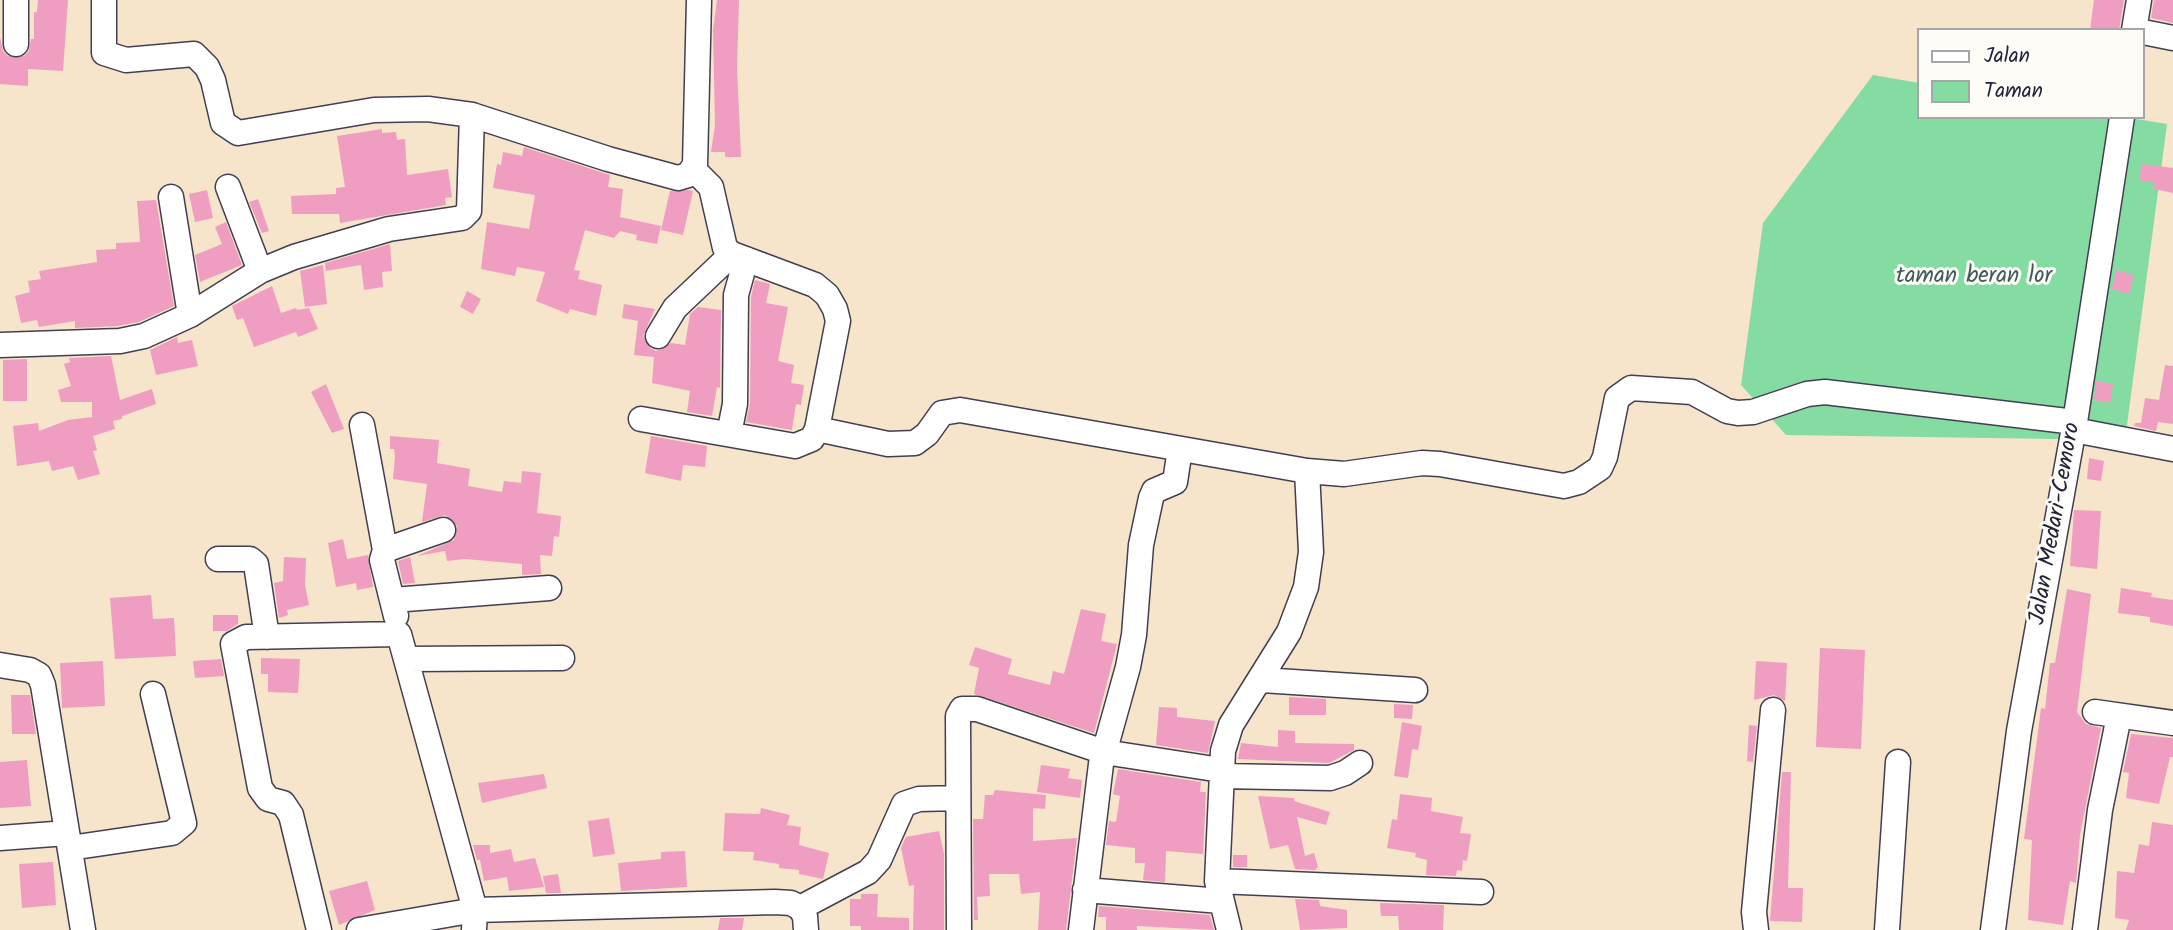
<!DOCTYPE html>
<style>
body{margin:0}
#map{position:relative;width:2173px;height:930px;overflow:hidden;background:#f6e4cb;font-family:Kalam,sans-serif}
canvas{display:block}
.legend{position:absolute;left:1917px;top:28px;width:228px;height:91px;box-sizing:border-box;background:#fdfcf7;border:2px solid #a5a5ac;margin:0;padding:9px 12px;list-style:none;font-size:21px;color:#22223b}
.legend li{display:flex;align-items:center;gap:14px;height:35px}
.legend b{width:35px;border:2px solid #a5a5ac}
</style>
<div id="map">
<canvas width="2173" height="930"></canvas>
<ul class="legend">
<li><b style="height:9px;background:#fff"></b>Jalan</li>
<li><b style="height:19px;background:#84dca2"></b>Taman</li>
</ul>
</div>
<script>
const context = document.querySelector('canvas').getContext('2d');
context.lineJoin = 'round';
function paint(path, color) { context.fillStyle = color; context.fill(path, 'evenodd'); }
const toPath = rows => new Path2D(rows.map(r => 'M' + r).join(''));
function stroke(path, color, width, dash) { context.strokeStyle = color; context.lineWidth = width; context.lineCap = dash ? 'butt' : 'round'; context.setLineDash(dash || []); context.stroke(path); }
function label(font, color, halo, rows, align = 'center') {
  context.font = font + ' Kalam,sans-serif'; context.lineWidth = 6; context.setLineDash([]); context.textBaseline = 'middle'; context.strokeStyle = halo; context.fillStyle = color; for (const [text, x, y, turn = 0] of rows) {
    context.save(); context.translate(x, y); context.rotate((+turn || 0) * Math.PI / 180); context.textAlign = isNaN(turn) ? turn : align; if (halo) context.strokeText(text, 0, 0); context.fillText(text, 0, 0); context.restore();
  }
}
paint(toPath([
 [1873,75,1919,83,1919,117,2124,117,2167,124,2125,440,1786,435,1741,385,1763,223]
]), '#84dca2');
paint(toPath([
 [38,0,68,0,63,71,28,69,28,86,0,84,0,37,3,51,8,56,24,56,29,51,31,39,34,39,34,12,37,12],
 [717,0,739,0,737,67,741,157,725,157,725,152,711,152,715,125,713,30],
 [2094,0,2124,0,2119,30,2090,30],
 [2154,0,2173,0,2173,23,2151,18],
 [382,129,382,133,396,132,397,140,405,139,407,175,448,169,452,197,445,198,446,205,340,223,339,214,292,214,291,196,336,194,336,188,345,187,337,136],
 [524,147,610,175,608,187,623,189,620,217,661,226,657,244,636,240,637,235,620,231,614,238,585,230,574,270,580,271,578,279,602,285,596,316,570,309,568,314,536,301,545,272,517,267,515,276,481,269,487,222,529,229,535,195,493,188,497,164,501,165,503,152,522,156],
 [2142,164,2173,168,2173,193,2154,189,2155,183,2139,180],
 [207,190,213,218,195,222,189,194],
 [688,190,693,191,683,235,661,230,670,191],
 [258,199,269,231,262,233,249,202],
 [156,200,174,306,139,322,118,326,75,328,75,321,39,327,37,320,21,323,15,296,30,292,28,281,41,279,39,271,97,262,96,250,116,249,116,243,140,242,137,201],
 [226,222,242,265,200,282,195,255,222,244,215,227],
 [390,244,392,271,382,272,383,287,364,290,361,265,326,271,325,263],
 [323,265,327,304,305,307,300,271],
 [2116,270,2134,275,2129,294,2112,289],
 [755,280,770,284,766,303,788,307,778,361,794,365,791,383,804,385,801,405,796,404,792,430,746,422,750,404,751,297],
 [272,286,281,313,296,308,297,310,309,308,318,329,298,337,296,332,254,347,243,318,237,320,232,306],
 [467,291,481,299,473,314,460,307],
 [624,304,655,309,643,336,650,348,657,351,671,343,685,345,690,314,698,307,721,310,720,388,717,387,712,416,687,412,690,391,652,383,654,357,634,355,638,321,622,318],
 [177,337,178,343,192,340,198,366,156,375,150,350],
 [111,356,120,400,152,389,156,404,122,416,122,419,113,421,115,429,93,436,97,450,93,451,100,474,78,480,73,466,52,471,49,461,17,466,13,426,38,423,39,431,68,420,92,417,92,402,61,402,58,390,71,386,64,364,70,362,69,358],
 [27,359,27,401,3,401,3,360],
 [2165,365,2173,366,2173,424,2158,422,2156,431,2134,426,2135,423,2141,423,2145,398,2159,400],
 [2096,381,2113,384,2110,403,2094,400],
 [326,384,344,429,332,433,311,392],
 [390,436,439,440,437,463,470,469,468,486,502,492,504,481,521,483,522,471,541,473,537,513,561,516,559,537,554,536,552,556,540,555,541,574,522,575,522,564,465,559,447,561,445,551,417,556,454,540,457,526,445,515,422,522,427,484,393,479,395,456,394,449,390,449],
 [651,436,707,446,705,467,683,465,681,481,645,473],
 [2089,458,2104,461,2101,481,2087,479],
 [2074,510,2101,511,2097,569,2070,566],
 [343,539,347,559,368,555,373,587,357,590,356,583,336,587,328,543],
 [284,557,306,558,305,585,309,605,287,610,288,615,279,618,274,583,283,581],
 [410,557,415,583,403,584,398,561],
 [2121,588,2152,593,2151,597,2173,600,2173,626,2150,622,2150,617,2118,613],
 [2067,589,2091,594,2077,712,2086,724,2101,728,2080,835,2076,883,2070,881,2063,925,2028,920,2032,840,2024,839,2041,708,2045,709,2050,663,2055,663],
 [151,595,153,619,174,618,176,656,115,659,110,598],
 [1081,609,1106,614,1101,641,1117,644,1094,733,974,694,979,668,969,665,975,647,1012,659,1008,674,1050,685,1053,671,1064,674],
 [213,615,238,615,238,624,227,631,213,631],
 [1820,648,1865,650,1861,749,1816,747],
 [261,658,300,659,298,693,268,692,268,674,261,674],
 [221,659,224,676,195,678,193,661],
 [103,661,105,706,62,708,60,663],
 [1756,661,1787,663,1785,701,1774,695,1754,700],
 [11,695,30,695,36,734,12,734],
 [1289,697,1326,699,1326,715,1289,715],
 [1394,704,1413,705,1412,719,1394,718],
 [1159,707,1177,708,1177,717,1215,721,1208,753,1156,745],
 [1402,722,1422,726,1418,750,1412,749,1408,778,1394,776],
 [1749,725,1757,726,1753,762,1747,761],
 [1278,730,1295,731,1295,743,1354,744,1354,750,1329,763,1238,759,1241,743,1278,747],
 [2131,734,2173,738,2173,757,2170,757,2159,804,2126,798,2129,773,2123,772],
 [27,760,31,806,0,808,0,762],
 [1041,765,1070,769,1068,778,1082,780,1080,798,1037,792],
 [1118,769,1201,782,1200,792,1206,792,1203,854,1166,851,1165,882,1143,880,1145,863,1135,863,1135,848,1106,845,1109,821,1116,822,1120,796,1113,794],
 [1782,772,1791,772,1788,888,1803,888,1802,922,1770,921],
 [544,774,547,788,482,803,478,783],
 [995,790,1046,795,1045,809,1033,808,1033,841,1077,838,1066,930,1038,930,1040,892,1021,894,1019,874,989,874,990,896,977,897,978,920,974,920,973,819,983,819,985,795,993,795],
 [1400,794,1432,798,1431,811,1463,817,1460,833,1471,834,1467,861,1463,860,1462,871,1457,870,1456,876,1426,875,1427,860,1415,857,1416,853,1387,848,1392,819,1397,820],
 [1258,796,1294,798,1294,801,1330,812,1326,825,1297,817,1305,856,1314,853,1318,867,1315,870,1295,869,1288,845,1270,849],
 [761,808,790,815,787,825,801,827,799,845,829,853,823,879,799,874,799,870,779,868,779,864,753,860,754,852,723,851,725,813,760,814],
 [609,818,615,854,593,857,588,821],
 [2152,822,2173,825,2173,930,2126,930,2129,920,2115,918,2117,871,2134,873,2139,844,2149,846],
 [939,831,944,854,944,930,913,930,914,885,909,886,901,848,906,837],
 [473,845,490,845,490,853,511,849,514,862,535,858,544,887,509,891,507,877,484,881,480,860,477,860],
 [685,851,687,887,621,891,618,863,661,859,661,852],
 [1233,855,1247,855,1247,867,1233,867],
 [53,862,56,905,22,908,19,864],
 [558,874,561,893,546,893,543,876],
 [367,881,375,910,339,925,329,891],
 [861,894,878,894,877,917,909,918,909,930,861,930,861,926,850,926,850,899,861,899],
 [1295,899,1319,900,1320,906,1347,910,1347,928,1300,930],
 [1380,903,1444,905,1443,930,1399,930,1398,916,1381,916],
 [1099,906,1210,915,1214,930,1137,926,1137,930,1106,930,1106,917,1098,917],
 [720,918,744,918,742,930,718,930]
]), '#ef9ec1');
const minor = toPath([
 [16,0,16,44],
 [104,0,104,53,126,60,194,54,207,67,213,80,223,123,238,133,374,110,428,109,472,115],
 [2134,30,2139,0],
 [2143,32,2173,38],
 [694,170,711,187,725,248,732,254,815,285,827,295,835,309,838,321,817,429,888,444,915,443,927,434,942,413,960,410,1307,471,1344,474,1422,463,1440,464,1564,486,1579,482,1600,468,1605,457,1617,398,1631,388,1692,392,1727,411,1738,413,1753,412,1807,394,1825,392,2075,422],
 [228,187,260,271],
 [171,197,190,315],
 [658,336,675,308,732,254],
 [0,345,120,341,144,336,190,315,260,271,294,257,389,229,462,218,469,211,472,115,608,159,678,178,688,175,695,165,699,0],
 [641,419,795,446,812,439,817,429],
 [362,425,385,550],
 [2074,430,2173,449],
 [729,434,735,404,736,295,746,259],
 [218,559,250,559,256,564,267,637],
 [393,600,549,588],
 [396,616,382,560,385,550,443,530],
 [407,659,562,658],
 [0,665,30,670,39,675,43,685,83,930],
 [1262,680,1415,690],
 [2095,712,2173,723],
 [1221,776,1330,778,1345,773,1360,763],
 [0,838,67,833],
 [70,848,172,833,184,823,153,694],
 [1217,881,1481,892],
 [1085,890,1221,901],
 [800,908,868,872,879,860,904,804,919,799,958,798],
 [319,930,291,815,283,803,268,799,260,788,233,644,246,637,399,634,475,910,474,930],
 [359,930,475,910,775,902,791,903,800,908,805,916,806,930],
 [959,930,958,716,962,709,977,709,1104,752,1221,770],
 [1081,930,1101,764,1128,667,1134,635,1141,545,1151,498,1154,491,1175,482,1180,449],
 [1229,930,1217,881,1223,751,1231,725,1289,632,1306,587,1311,552,1307,471],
 [1756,930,1754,912,1773,710],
 [1887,930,1898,762],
 [1993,930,2019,731,2075,422,2122,117],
 [2085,930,2100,810,2119,716]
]);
stroke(minor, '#423f51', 27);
stroke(minor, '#fff', 24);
label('23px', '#3f5a5a', '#fdfcf7', [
 ["taman beran lor",1974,278]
]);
label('23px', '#22223b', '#fdfcf7', [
 ["Jalan Medari-Cemoro",2057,524,-80]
]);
</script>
